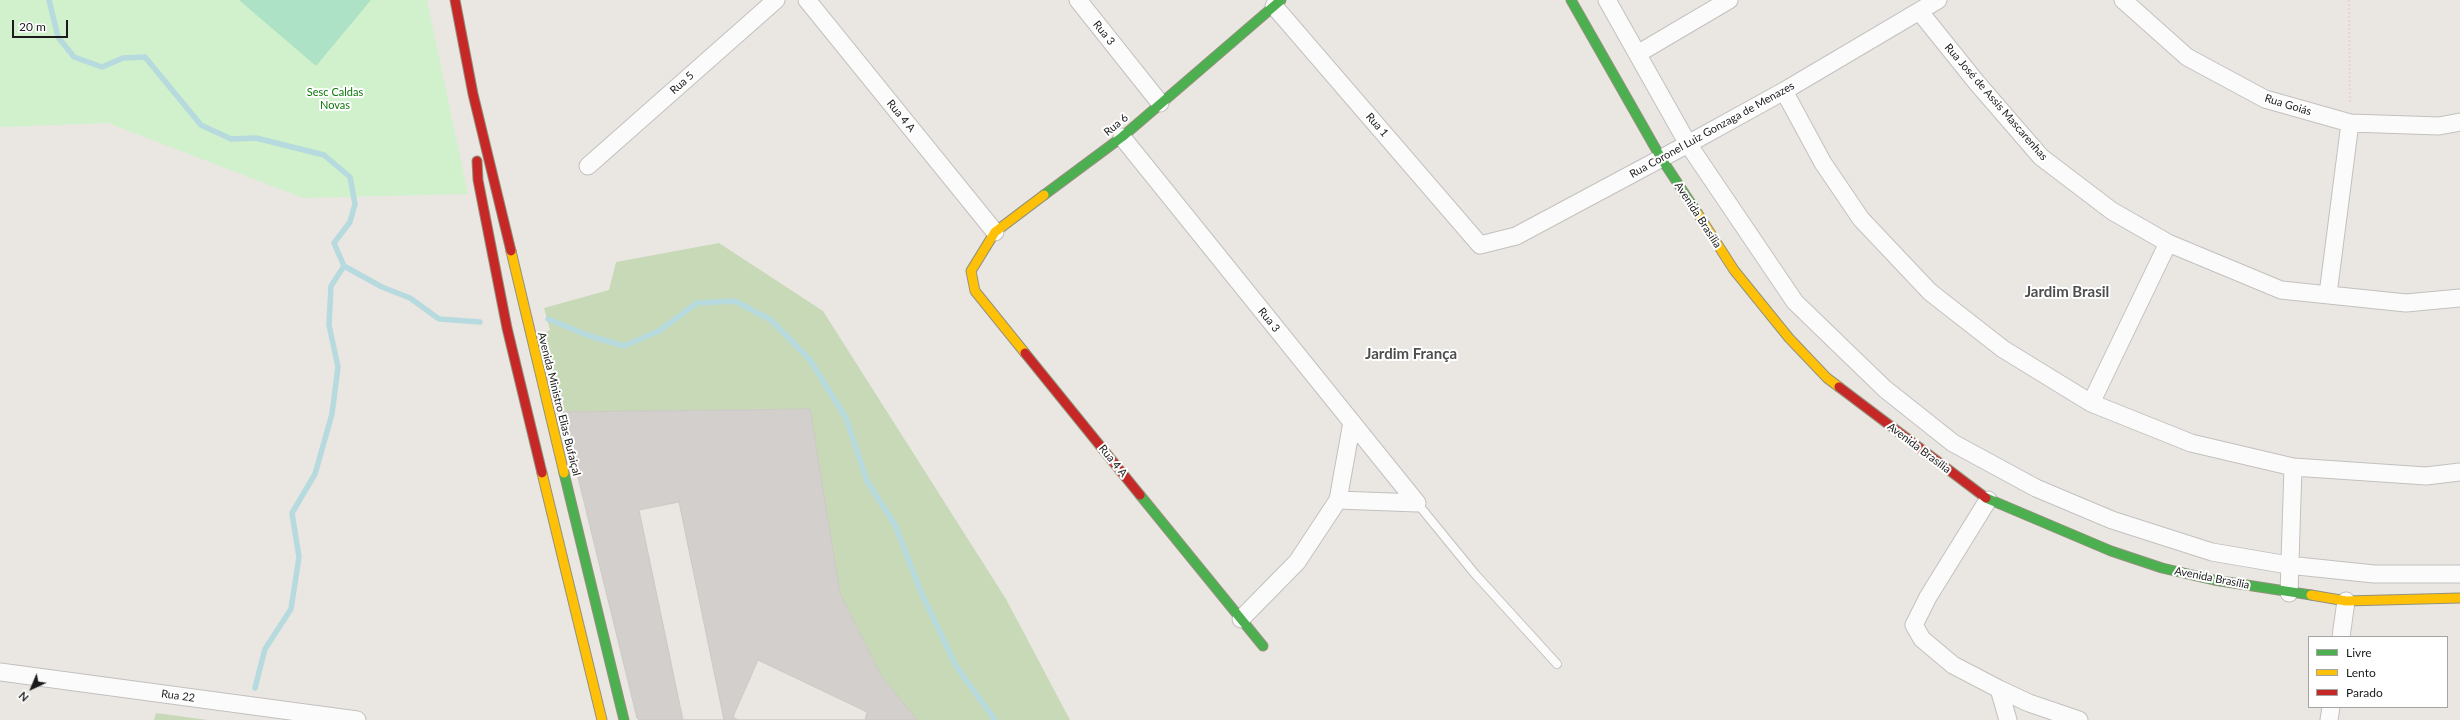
<!DOCTYPE html>
<meta charset="utf-8">
<style>
body{margin:0}
#map{position:relative;width:2460px;height:720px;overflow:hidden;background:#eae7e3;font-family:Lato,sans-serif}
canvas{display:block}
.legend{position:absolute;left:2308px;top:636px;width:140px;height:72px;box-sizing:border-box;background:#fff;border:1px solid #a4a4a4;margin:0;padding:5px 7px;list-style:none;font-size:12px;color:#1b1b1b}
.legend li{display:flex;align-items:center;gap:8px;height:20px}
.legend b{width:20px;border:1px solid #a4a4a4}
.north{position:absolute;left:12px;top:668px;width:40px;height:40px;-webkit-text-stroke:3px #fff;paint-order:stroke;rotate:224deg;font-size:11px;font-weight:700;line-height:16px;text-align:center;color:#1b1b1b}
.north::after{content:'';display:block;margin:auto;width:14px;height:18px;background:#1b1b1b;clip-path:polygon(50% 0,100% 100%,50% 72%,0 100%)}
.scale{position:absolute;left:12px;top:20px;width:56px;height:18px;box-sizing:border-box;border:2px solid #1b1b1b;border-top:0;padding-left:5px;font-size:12px;line-height:14px;white-space:nowrap;color:#1b1b1b;-webkit-text-stroke:3px #fff;paint-order:stroke}
</style>
<div id="map">
<canvas width="2460" height="720"></canvas>
<ul class="legend">
<li><b style="height:5px;background:#4caf50"></b>Livre</li>
<li><b style="height:5px;background:#ffc107"></b>Lento</li>
<li><b style="height:5px;background:#c62828"></b>Parado</li>
</ul>
<div class="north">N</div>
<div class="scale">20 m</div>
</div>
<script>
const context = document.querySelector('canvas').getContext('2d');
context.lineJoin = 'round';
function paint(path, color) { context.fillStyle = color; context.fill(path, 'evenodd'); }
const toPath = rows => new Path2D(rows.map(r => 'M' + r).join(''));
function stroke(path, color, width, dash) { context.strokeStyle = color; context.lineWidth = width; context.lineCap = dash ? 'butt' : 'round'; context.setLineDash(dash || []); context.stroke(path); }
function label(font, color, halo, rows, align = 'center') {
  context.font = font + ' Lato,sans-serif'; context.lineWidth = 4; context.setLineDash([]); context.textBaseline = 'middle'; context.strokeStyle = halo; context.fillStyle = color; for (const [text, x, y, turn = 0] of rows) {
    context.save(); context.translate(x, y); context.rotate((+turn || 0) * Math.PI / 180); context.textAlign = isNaN(turn) ? turn : align; if (halo) context.strokeText(text, 0, 0); context.fillText(text, 0, 0); context.restore();
  }
}
paint(toPath([
 [719,243,823,311,1006,599,1070,720,917,720,880,674,840,594,810,409,562,412,542,334,550,330,544,308,609,290,616,262],
 [156,713,208,720,154,720]
]), '#c7d9b7');
paint(toPath([
 [0,0,427,0,468,194,303,198,108,123,0,127]
]), '#d0f1cc');
paint(toPath([
 [239,0,371,0,316,66]
]), '#ade2c6');
stroke(toPath([
 [49,0,58,37,74,57,102,67,123,58,145,57,201,125,231,139,256,138,324,155,350,177,355,204,350,222,334,243,344,266,382,287,410,298,439,319,480,322],
 [548,319,587,335,624,346,659,331,697,303,735,301,771,320,810,360,846,418,867,481,895,525,921,592,956,666,995,720],
 [255,688,265,649,291,609,299,557,292,513,315,474,332,414,338,367,329,325,331,286,344,266]
]), '#b6dade', 5.5);
const building = toPath([
 [810,409,840,594,880,674,917,720,639,720,637,718,562,412,810,409],
 [679,502,724,720,683,720,639,510,679,502],
 [758,660,867,712,865,720,738,720,733,717,758,660]
]);
paint(building, '#d2cfcc');
stroke(building, '#cdc8c4', 1);
const lane = toPath([
 [1417,503,1475,574,1557,664]
]);
const street = toPath([
 [807,0,995,232],
 [1078,0,1160,103],
 [1607,0,1688,144,1795,302,1885,389,1953,443,2036,488,2112,520,2212,552,2288,565,2374,574,2460,574],
 [2123,0,2187,57,2265,99,2350,123,2439,126,2460,122],
 [1274,6,1480,245,1516,236,1688,144,1784,91,1938,0],
 [1920,12,1977,83,2041,157,2112,211,2168,243,2281,290,2406,303,2460,298],
 [1639,53,1729,0],
 [1784,91,1823,163,1861,219,1930,292,2003,349,2091,403,2191,443,2293,467,2426,476,2460,472],
 [1122,137,1417,503],
 [588,166,776,0],
 [2328,294,2350,123],
 [2091,403,2168,243],
 [1338,500,1417,503],
 [1988,500,1928,597,1914,625,1922,639,1953,665,1999,689,2008,720],
 [2289,593,2293,467],
 [1241,619,1297,562,1338,500,1352,422],
 [2341,637,2346,601],
 [0,672,357,720],
 [1999,689,2029,703,2079,720],
 [2329,720,2331,707]
]);
const fast = toPath([
 [1571,0,1661,158,1698,214],
 [1044,195,1122,137,1281,0],
 [564,473,624,720],
 [1140,495,1263,646],
 [1986,498,2111,551,2162,568,2214,580,2311,595]
]);
const slow = toPath([
 [1698,214,1734,270,1789,338,1827,378,1839,387],
 [511,251,564,473],
 [1025,353,975,291,971,271,995,232,1044,195],
 [542,473,602,720],
 [2311,595,2346,601,2460,598]
]);
const jam = toPath([
 [455,0,473,94,511,251],
 [477,161,478,180,507,328,542,473],
 [1025,353,1140,495],
 [1839,387,1986,498]
]);
stroke(lane, '#c2c1bf', 10);
stroke(street, '#c2c1bf', 19);
stroke(fast, '#93927b', 11);
stroke(slow, '#93927b', 11);
stroke(jam, '#93927b', 11);
stroke(toPath([
 [2349,0,2350,104]
]), '#e9d7d6', 2.5, [2, 2]);
stroke(lane, '#fcfbfb', 8);
stroke(street, '#fcfbfb', 17);
stroke(fast, '#4caf50', 9);
stroke(slow, '#ffc107', 9);
stroke(jam, '#c62828', 9);
label('11px', '#1b1b1b', '#fff', [
 ["Rua 3",1104,33,51],
 ["Rua 5",682,83,-41],
 ["Rua José de Assis Mascarenhas",1996,102,49],
 ["Rua Goiás",2288,105,17],
 ["Rua 4 A",901,116,51],
 ["Rua 6",1116,125,-40],
 ["Rua 1",1377,125,49],
 ["Rua Coronel Luiz Gonzaga de Menazes",1712,130,-29],
 ["Avenida Brasília",1698,215,57],
 ["Rua 3",1269,320,51],
 ["Avenida Ministro Elias Bufaiçal",559,404,76],
 ["Avenida Brasília",1919,448,37],
 ["Rua 4 A",1113,461,51],
 ["Avenida Brasília",2212,578,11],
 ["Rua 22",178,696,8]
]);
label('11px', '#0b7809', '#fff', [
 ["Sesc Caldas",335,92],
 ["Novas",335,105]
]);
label('bold 15px', '#4e4e4e', '#fff', [
 ["Jardim Brasil",2067,292],
 ["Jardim França",1411,354]
]);
</script>
